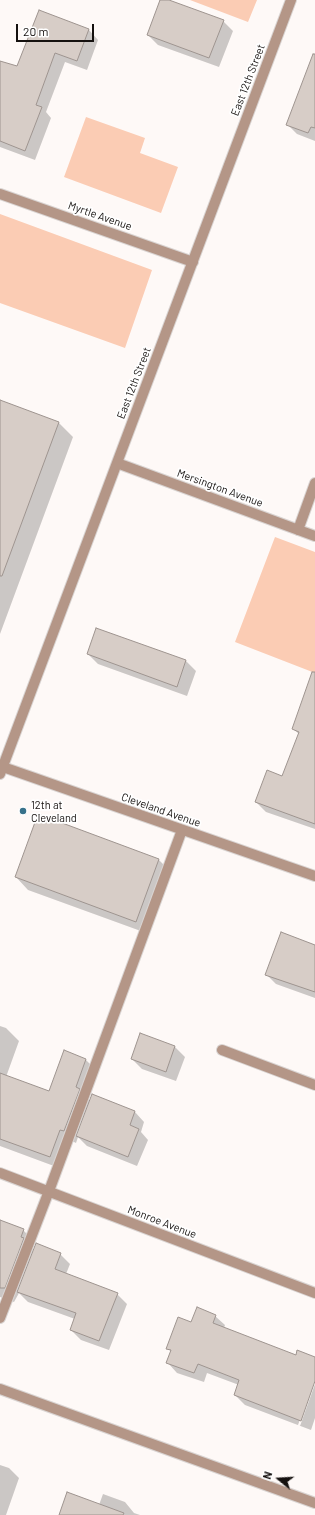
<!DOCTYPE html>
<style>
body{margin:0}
#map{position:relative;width:315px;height:1515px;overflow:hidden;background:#fef9f7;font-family:Barlow,sans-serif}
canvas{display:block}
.north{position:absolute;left:259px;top:1459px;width:40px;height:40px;-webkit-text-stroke:3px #fff;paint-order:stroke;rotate:288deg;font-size:11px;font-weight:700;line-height:16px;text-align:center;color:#15110f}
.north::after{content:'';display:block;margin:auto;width:14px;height:18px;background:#15110f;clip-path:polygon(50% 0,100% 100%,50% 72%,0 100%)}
.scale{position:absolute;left:16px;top:24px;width:78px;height:18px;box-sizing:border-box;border:2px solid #15110f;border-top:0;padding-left:5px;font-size:12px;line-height:14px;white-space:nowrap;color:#15110f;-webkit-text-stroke:3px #fff;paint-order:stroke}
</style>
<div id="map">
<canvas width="315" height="1515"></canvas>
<div class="north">N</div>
<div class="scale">20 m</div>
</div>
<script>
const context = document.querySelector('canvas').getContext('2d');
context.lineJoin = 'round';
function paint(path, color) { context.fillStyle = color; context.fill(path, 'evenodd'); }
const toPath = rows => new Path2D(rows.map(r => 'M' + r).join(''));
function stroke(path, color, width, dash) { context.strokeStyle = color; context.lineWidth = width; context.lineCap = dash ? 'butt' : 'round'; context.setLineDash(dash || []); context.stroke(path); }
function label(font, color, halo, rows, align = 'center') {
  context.font = font + ' Barlow,sans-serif'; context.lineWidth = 3.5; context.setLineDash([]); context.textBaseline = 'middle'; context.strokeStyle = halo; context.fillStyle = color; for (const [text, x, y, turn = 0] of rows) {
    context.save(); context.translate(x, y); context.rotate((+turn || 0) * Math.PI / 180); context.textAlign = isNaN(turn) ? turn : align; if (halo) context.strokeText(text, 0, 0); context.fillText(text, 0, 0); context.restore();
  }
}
paint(toPath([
 [190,0,257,0,248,22],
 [86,117,145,138,140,153,178,167,161,213,64,177],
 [0,214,152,270,125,348,0,303],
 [275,537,315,552,315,673,235,642]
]), '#fbccb4');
paint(toPath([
 [161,0,166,0,223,21,233,31,219,67,158,45,148,35],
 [39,11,89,30,98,40,87,70,65,62,46,112,51,118,35,160,0,147,0,62,17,67],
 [315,69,315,141,297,134,287,124],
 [0,401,59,423,73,437,0,634],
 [97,629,186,661,196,671,187,696,98,664,88,654],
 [315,681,315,829,266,812,256,802,283,777,299,734,293,729],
 [159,860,171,872,149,934,28,890,16,877],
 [315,945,315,998,276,984,266,974],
 [0,1026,6,1028,19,1041,6,1077,50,1092,86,1060,98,1072,88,1099,90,1101,135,1112,144,1122,141,1132,148,1140,137,1166,87,1146,78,1137,76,1143,72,1141,62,1169,0,1146],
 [141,1035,175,1047,185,1057,176,1081,142,1069,132,1059],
 [0,1221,23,1230,35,1242,32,1250,60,1254,70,1264,66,1274,117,1294,127,1304,109,1350,81,1340,71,1330,75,1319,28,1302,19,1293,14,1302,0,1297],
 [215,1316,225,1325,224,1328,296,1356,315,1358,315,1378,298,1425,300,1426,315,1384,315,1418,311,1430,245,1405,235,1395,239,1385,207,1373,204,1382,177,1373,168,1363,171,1352,168,1348,192,1324],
 [0,1465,9,1468,19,1478,6,1515,0,1515],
 [103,1494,125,1502,134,1513,140,1515,60,1515,99,1505]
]), '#0003');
const building = toPath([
 [160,0,169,0,224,20,209,58,147,35,160,0],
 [39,10,89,29,77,61,55,53,36,105,42,107,25,151,0,141,0,61,17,66,39,10],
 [313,54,315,54,315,128,311,127,308,133,286,125,313,54],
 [0,400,59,422,2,576,0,576,0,400],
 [96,628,186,660,177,687,87,654,96,628],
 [312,672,315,672,315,824,255,802,267,770,282,776,299,732,292,729,312,672],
 [38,814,159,859,136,922,15,877,38,814],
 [281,932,315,945,315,992,265,975,281,932],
 [140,1033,175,1046,166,1072,131,1059,140,1033],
 [64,1050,86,1059,76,1087,80,1089,64,1131,60,1130,50,1157,0,1139,0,1073,49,1091,64,1050],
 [92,1094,135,1111,130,1125,139,1129,128,1157,76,1136,92,1094],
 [0,1220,24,1229,21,1237,24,1238,5,1288,0,1288,0,1220],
 [36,1243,61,1253,55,1269,118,1293,99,1341,70,1330,76,1313,17,1292,36,1243],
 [197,1307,216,1315,213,1323,296,1355,297,1350,315,1357,315,1381,301,1421,234,1395,239,1380,198,1364,194,1373,166,1363,171,1350,166,1349,178,1317,191,1322,197,1307],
 [67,1492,124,1513,123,1515,59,1515,67,1492]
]);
paint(building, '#d7cdc7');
stroke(building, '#9e948f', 1);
const minor = toPath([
 [0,194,193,262],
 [117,463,315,536],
 [298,530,315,483],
 [0,766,315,876],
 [0,774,291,0],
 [222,1050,315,1085],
 [0,1173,315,1293],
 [0,1318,49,1191,182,830],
 [0,1389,315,1503]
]);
stroke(minor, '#d9d4d2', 12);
stroke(minor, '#b49687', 10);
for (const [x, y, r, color] of [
 [23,811,4,"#37718a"]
]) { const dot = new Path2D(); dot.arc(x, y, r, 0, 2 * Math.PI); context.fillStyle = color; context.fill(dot); stroke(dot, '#fff', 1.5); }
label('11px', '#15110f', '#fff', [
 ["East 12th Street",248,80,-69],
 ["Myrtle Avenue",100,216,19],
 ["East 12th Street",134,383,-69],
 ["Mersington Avenue",220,488,20],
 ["Cleveland Avenue",161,810,19],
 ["Monroe Avenue",162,1222,21]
]);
label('11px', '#15110f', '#fff', [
 ["12th at",31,805],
 ["Cleveland",31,818]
], 'left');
</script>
